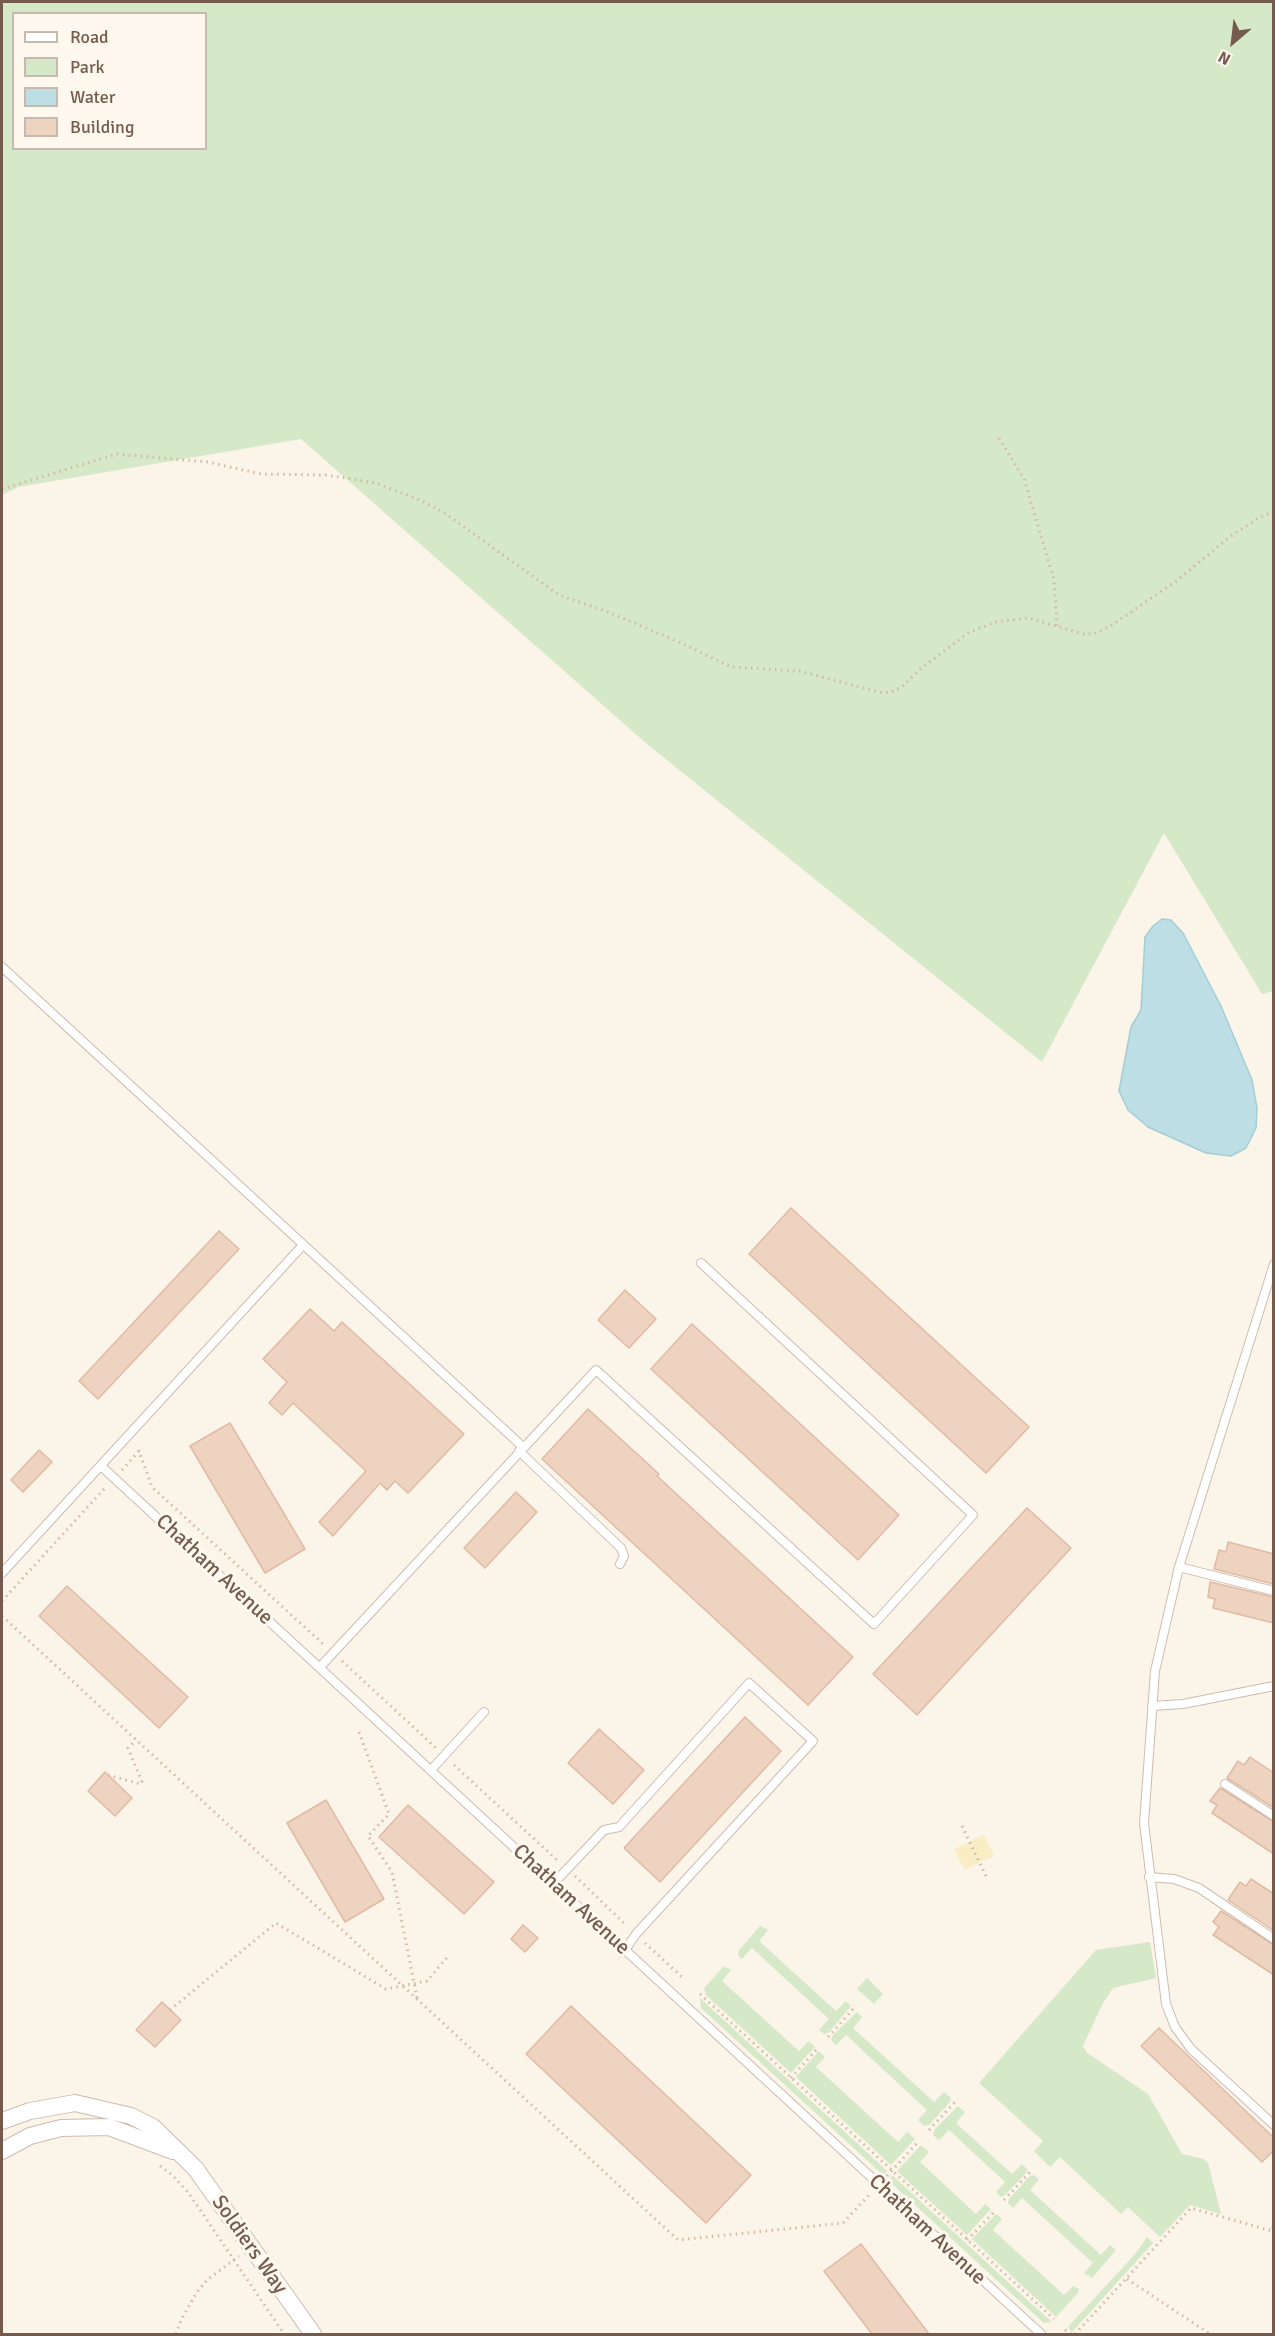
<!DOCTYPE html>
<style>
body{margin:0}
#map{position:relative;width:1275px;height:2336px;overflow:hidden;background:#fbf4e8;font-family:Signika,sans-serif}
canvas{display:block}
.frame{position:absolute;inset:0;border:3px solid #745b4d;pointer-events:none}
.legend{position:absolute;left:12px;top:12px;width:195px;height:138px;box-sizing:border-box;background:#fef8ee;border:2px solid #c7b9ae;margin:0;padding:8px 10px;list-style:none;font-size:18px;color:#745b4d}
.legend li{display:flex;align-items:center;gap:12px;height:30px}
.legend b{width:30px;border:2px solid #c7b9ae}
.north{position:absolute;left:1203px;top:12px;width:60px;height:60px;-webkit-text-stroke:4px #fef8ee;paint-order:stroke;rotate:208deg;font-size:16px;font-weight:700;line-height:24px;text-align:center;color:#745b4d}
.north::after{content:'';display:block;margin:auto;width:21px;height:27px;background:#745b4d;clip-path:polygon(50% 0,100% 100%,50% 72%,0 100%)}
</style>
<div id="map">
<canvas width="1275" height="2336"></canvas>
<div class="frame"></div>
<ul class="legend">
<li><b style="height:8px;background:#fff"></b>Road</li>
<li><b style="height:16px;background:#d5e8c7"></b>Park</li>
<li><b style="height:16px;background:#bddee4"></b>Water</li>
<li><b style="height:16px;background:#efd3c1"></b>Building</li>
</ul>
<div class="north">N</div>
</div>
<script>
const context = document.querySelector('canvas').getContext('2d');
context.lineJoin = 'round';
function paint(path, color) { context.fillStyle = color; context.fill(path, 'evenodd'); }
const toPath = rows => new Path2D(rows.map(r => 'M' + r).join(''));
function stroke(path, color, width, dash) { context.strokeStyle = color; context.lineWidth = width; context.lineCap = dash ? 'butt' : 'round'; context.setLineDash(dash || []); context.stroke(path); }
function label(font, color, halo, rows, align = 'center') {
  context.font = font + ' Signika,sans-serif'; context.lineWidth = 6; context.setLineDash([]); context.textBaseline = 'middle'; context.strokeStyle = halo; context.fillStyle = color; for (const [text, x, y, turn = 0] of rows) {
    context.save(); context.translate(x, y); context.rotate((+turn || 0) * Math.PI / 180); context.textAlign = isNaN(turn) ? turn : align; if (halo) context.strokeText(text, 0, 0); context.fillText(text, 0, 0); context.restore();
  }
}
paint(toPath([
 [2,2,1273,2,1273,991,1262,994,1164,833,1042,1062,647,744,301,439,18,487,2,495],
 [14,14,206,14,206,148,14,148],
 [760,1926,768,1930,759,1941,836,2011,846,2001,851,2006,829,2032,824,2034,819,2030,829,2019,752,1948,742,1959,738,1955,739,1950],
 [1150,1942,1156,1978,1113,1988,1103,2003,1083,2046,1087,2053,1148,2094,1182,2154,1204,2159,1208,2163,1221,2214,1190,2205,1160,2237,1128,2207,1121,2214,1060,2157,1050,2167,1034,2151,1043,2141,979,2083,1096,1950],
 [724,1966,731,1970,722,1981,799,2051,809,2041,815,2047,791,2073,706,1995,704,1988],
 [867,1978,883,1994,874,2004,857,1989],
 [700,1998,887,2171,885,2174,882,2174,701,2008],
 [857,2012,862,2017,853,2028,934,2102,944,2092,951,2098,949,2103,929,2125,924,2126,918,2120,927,2110,846,2035,836,2045,831,2040,833,2035],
 [819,2051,825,2057,816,2067,898,2142,907,2132,915,2139,891,2165,796,2077],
 [958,2106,965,2112,956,2123,1012,2174,1022,2164,1027,2169,1026,2173,1005,2195,1001,2197,996,2192,1005,2182,949,2130,939,2140,933,2135,935,2129],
 [921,2145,929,2152,920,2162,976,2214,985,2204,991,2209,967,2235,897,2171],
 [892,2175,1024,2297,1052,2322,1044,2323,991,2275,889,2181],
 [1034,2175,1039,2179,1030,2190,1101,2255,1110,2245,1116,2250,1092,2278,1084,2273,1093,2263,1022,2198,1013,2208,1008,2203,1009,2199,1030,2176],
 [996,2214,1002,2219,993,2230,1064,2295,1073,2286,1079,2289,1078,2293,1056,2317,972,2239],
 [1147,2237,1153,2243,1072,2332,1068,2327,1136,2253]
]), '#d5e8c7');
paint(toPath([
 [984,1835,994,1856,964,1870,954,1849]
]), '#f8edc5');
const water = toPath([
 [1162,919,1171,920,1183,933,1221,1006,1252,1080,1257,1108,1256,1128,1246,1148,1231,1156,1206,1153,1148,1127,1128,1110,1119,1091,1131,1027,1141,1010,1145,937,1153,926,1162,919]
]);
paint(water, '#bddee4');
stroke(water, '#a4cdd5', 1.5);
const building = toPath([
 [791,1208,1029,1427,986,1473,749,1254,791,1208],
 [219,1231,239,1249,98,1399,79,1381,219,1231],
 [625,1290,656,1319,629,1348,598,1320,625,1290],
 [310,1309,334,1331,342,1322,464,1434,408,1493,395,1481,387,1490,380,1483,333,1536,319,1522,366,1471,293,1403,282,1415,269,1403,287,1382,263,1359,310,1309],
 [692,1324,899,1515,858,1560,651,1369,692,1324],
 [588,1409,659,1474,657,1476,853,1657,808,1705,542,1459,588,1409],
 [230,1423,305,1549,265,1573,190,1446,230,1423],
 [39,1450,52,1462,23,1492,11,1480,39,1450],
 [516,1492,537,1512,485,1568,464,1548,516,1492],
 [1027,1508,1071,1548,917,1715,873,1674,1027,1508],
 [1228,1542,1274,1554,1274,1584,1214,1569,1219,1550,1226,1552,1228,1542],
 [1210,1582,1274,1597,1274,1623,1213,1608,1215,1599,1208,1597,1210,1582],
 [67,1586,188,1697,159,1728,39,1616,67,1586],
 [745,1717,781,1751,660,1882,624,1848,745,1717],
 [599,1729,644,1770,613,1804,568,1763,599,1729],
 [1250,1757,1274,1773,1274,1808,1227,1778,1238,1761,1244,1765,1250,1757],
 [105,1772,132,1798,115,1816,88,1791,105,1772],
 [1220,1788,1274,1822,1274,1854,1212,1813,1217,1805,1210,1801,1220,1788],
 [326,1800,384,1899,345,1922,287,1823,326,1800],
 [408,1805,494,1882,464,1914,379,1837,408,1805],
 [1251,1879,1274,1894,1274,1931,1228,1900,1240,1882,1246,1886,1251,1879],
 [1221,1911,1274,1945,1274,1975,1213,1935,1219,1927,1213,1922,1221,1911],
 [523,1925,538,1938,525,1952,511,1939,523,1925],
 [162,2002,181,2020,155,2047,136,2030,162,2002],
 [571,2006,751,2175,706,2223,526,2054,571,2006],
 [1159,2028,1274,2138,1274,2150,1262,2162,1141,2046,1159,2028],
 [861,2244,929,2334,872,2334,824,2271,861,2244]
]);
paint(building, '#efd3c1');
stroke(building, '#e0baa3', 1.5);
const service = toPath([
 [2,967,523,1447],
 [1274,1264,1179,1567,1155,1671,1144,1823,1166,2004,1175,2027,1191,2049,1274,2125],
 [519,1451,621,1548,624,1556,620,1564],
 [101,1466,1041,2334],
 [1179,1567,1274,1591],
 [2,1573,303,1245],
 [320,1667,596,1370,874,1624,973,1515,701,1263],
 [1152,1706,1183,1704,1274,1686],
 [431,1770,484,1712],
 [1225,1784,1274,1816],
 [1149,1877,1174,1879,1199,1888,1274,1939],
 [554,1883,604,1830,619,1827,749,1683,813,1741,636,1934,625,1950]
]);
const minor = toPath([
 [2,2121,30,2111,75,2103,131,2116,153,2127,195,2168,313,2334],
 [2,2151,30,2136,61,2128,109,2127,173,2151]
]);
stroke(service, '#ccbcaf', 10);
stroke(minor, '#ccbcaf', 18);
stroke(toPath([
 [999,438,1024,479,1054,580,1057,626],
 [2,489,117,454,208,462,261,474,327,475,376,483,420,500,443,512,559,595,608,612,679,642,731,667,799,671,883,693,891,692,902,687,919,670,968,633,995,622,1029,618,1083,634,1093,634,1109,627,1175,582,1231,536,1257,519,1274,511],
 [122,1470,139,1451,152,1487,323,1644],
 [2,1601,105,1488],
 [2,1616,678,2240,843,2223,870,2194],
 [342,1661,436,1748],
 [359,1732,389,1814,368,1836,392,1872,417,1998],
 [454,1765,557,1860],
 [108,1775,140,1784,142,1782,128,1748,136,1740],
 [962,1826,987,1878],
 [575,1876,627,1926],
 [645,1943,683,1978],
 [700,1994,1054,2319],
 [170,2010,276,1923,386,1989,427,1981,449,1955],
 [828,2037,853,2009],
 [791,2078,817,2049],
 [929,2130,955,2102],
 [160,2166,171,2174,188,2192,284,2334],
 [887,2176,918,2142],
 [1004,2200,1030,2172],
 [967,2240,994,2212],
 [1127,2279,1210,2334],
 [1065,2330,1071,2334],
 [176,2334,181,2320,197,2292,207,2280,239,2256],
 [1075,2334,1191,2208,1272,2231,1274,2223]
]), '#d4b7a4', 3, [1.5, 4.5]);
stroke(service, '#fff', 8);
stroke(minor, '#fff', 16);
label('21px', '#745b4d', '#fef8ee', [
 ["Chatham Avenue",214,1570,43],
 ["Chatham Avenue",571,1900,43],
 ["Chatham Avenue",927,2230,43],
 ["Soldiers Way",249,2245,55]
]);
</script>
